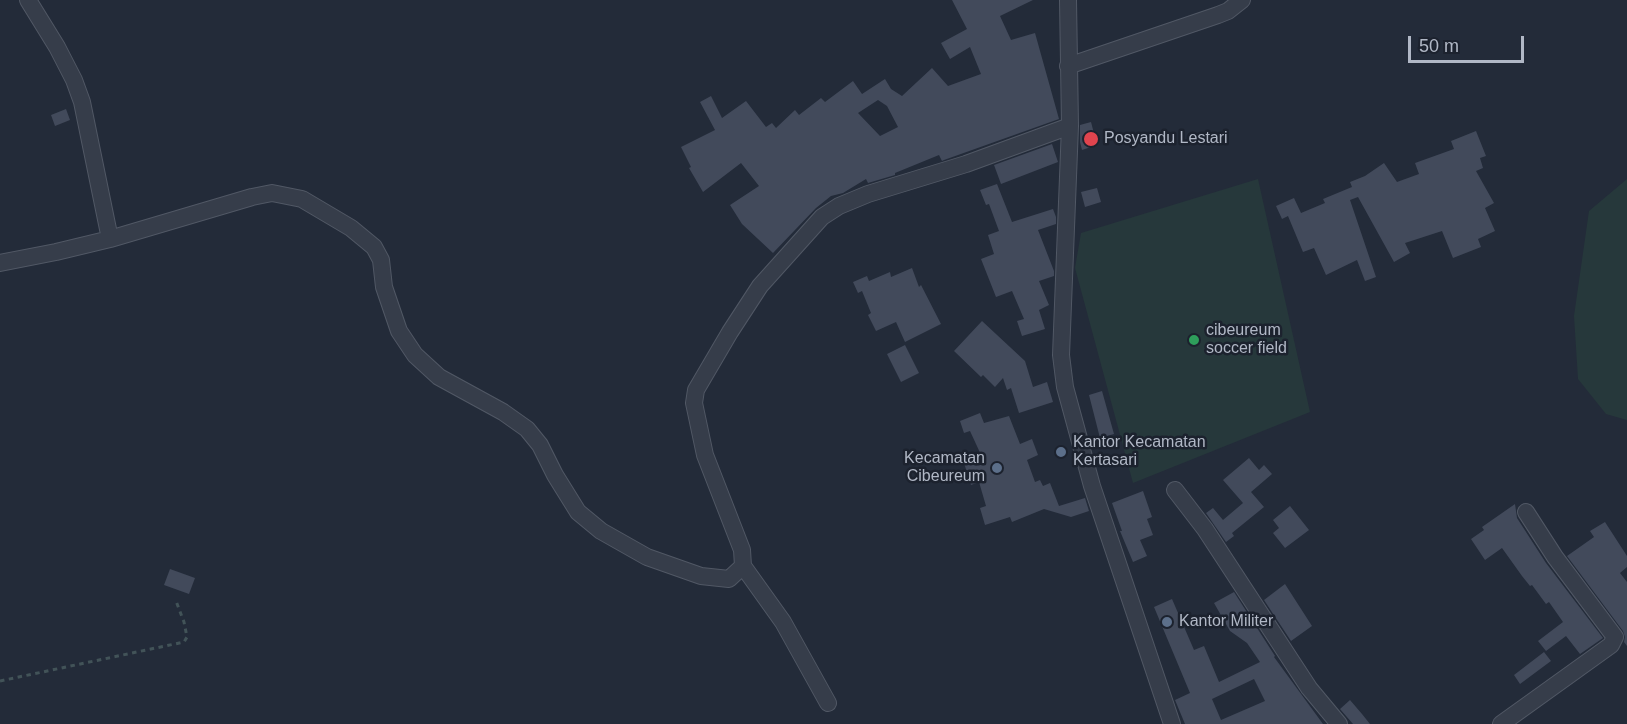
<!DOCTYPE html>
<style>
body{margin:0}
#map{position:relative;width:1627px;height:724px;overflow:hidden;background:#232b39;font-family:Arial,sans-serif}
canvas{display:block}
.scale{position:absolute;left:1408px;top:36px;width:116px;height:27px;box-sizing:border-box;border:3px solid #b1b8c6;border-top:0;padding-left:8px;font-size:18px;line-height:21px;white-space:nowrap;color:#b1b8c6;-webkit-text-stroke:4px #1c222e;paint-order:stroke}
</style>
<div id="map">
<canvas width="1627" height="724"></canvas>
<div class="scale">50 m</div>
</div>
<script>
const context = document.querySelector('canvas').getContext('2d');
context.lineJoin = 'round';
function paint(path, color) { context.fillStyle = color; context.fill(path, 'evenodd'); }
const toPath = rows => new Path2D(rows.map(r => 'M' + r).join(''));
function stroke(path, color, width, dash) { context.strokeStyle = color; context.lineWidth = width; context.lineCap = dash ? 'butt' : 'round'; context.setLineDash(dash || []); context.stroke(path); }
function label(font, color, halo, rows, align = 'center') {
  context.font = font + ' Arial,sans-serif'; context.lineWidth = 5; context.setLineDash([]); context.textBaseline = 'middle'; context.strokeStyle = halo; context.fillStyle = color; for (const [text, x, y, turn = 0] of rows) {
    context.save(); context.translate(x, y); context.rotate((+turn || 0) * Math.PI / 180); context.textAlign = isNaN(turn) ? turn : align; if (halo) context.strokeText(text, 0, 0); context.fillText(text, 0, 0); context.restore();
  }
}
paint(toPath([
 [1258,179,1310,412,1133,483,1075,268,1081,233],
 [1627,179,1627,420,1606,414,1578,379,1574,316,1589,211]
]), '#26383b');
paint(toPath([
 [952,0,1033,0,1000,16,1011,40,1035,33,1059,119,944,160,942,161,939,155,895,173,895,175,868,183,866,179,843,193,831,196,816,208,773,253,742,224,730,205,759,186,741,163,703,192,689,168,691,167,681,147,715,130,700,102,711,96,722,118,746,101,766,127,772,123,776,128,795,110,799,115,821,98,825,102,853,81,862,94,885,79,891,89,902,96,932,68,948,86,981,74,970,47,950,59,941,43,967,29],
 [878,100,887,106,898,127,880,136,858,113],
 [66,109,70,120,55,126,51,115],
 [1091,122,1097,145,1082,150,1080,142,1080,125],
 [1476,131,1486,156,1480,158,1483,168,1476,171,1494,203,1485,208,1495,231,1478,239,1481,247,1453,258,1442,231,1405,243,1410,253,1394,262,1358,197,1350,200,1376,277,1365,281,1357,260,1326,275,1314,248,1303,252,1288,216,1282,219,1276,206,1294,198,1301,213,1325,203,1323,199,1352,187,1350,182,1365,176,1384,163,1397,182,1419,174,1415,163,1454,149,1451,141],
 [1052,144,1058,162,1001,184,994,165],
 [997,184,1012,222,1053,209,1056,217,1056,224,1038,230,1054,271,1054,276,1039,281,1049,305,1039,310,1045,329,1022,336,1017,321,1024,319,1012,291,996,297,981,259,994,254,988,235,999,231,989,204,986,205,980,190],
 [1097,188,1101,202,1085,207,1081,192],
 [912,268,919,287,921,285,941,324,905,342,896,322,876,331,868,315,871,313,862,291,858,293,853,282,867,276,869,281,890,272,891,277],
 [982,321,1025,361,1033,387,1047,382,1053,402,1019,413,1011,388,1007,390,1003,378,995,387,983,375,981,377,954,351],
 [905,345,919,373,901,382,887,354],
 [1102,391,1114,434,1100,438,1089,395],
 [980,413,984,423,1009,416,1020,444,1032,439,1038,455,1027,460,1035,482,1040,480,1043,486,1050,483,1059,506,1085,498,1089,511,1071,517,1044,509,1012,522,1010,517,985,525,980,508,986,506,979,482,971,485,964,463,982,457,970,431,964,433,960,421],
 [1249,458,1259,470,1264,465,1272,474,1251,492,1264,507,1232,533,1234,536,1226,542,1206,513,1213,508,1223,520,1243,503,1223,480],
 [1143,491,1152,517,1147,519,1153,535,1140,540,1147,556,1133,562,1120,531,1122,531,1112,503],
 [1515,504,1517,518,1546,563,1603,638,1580,654,1566,636,1546,651,1538,641,1563,622,1549,602,1546,604,1532,585,1530,586,1522,576,1502,548,1485,560,1471,539,1484,530,1482,527],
 [1290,506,1309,530,1285,548,1273,533,1279,528,1273,520],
 [1605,522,1627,556,1627,567,1620,573,1627,582,1627,646,1624,642,1625,637,1623,631,1567,556,1594,537,1590,531],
 [170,569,195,578,189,594,164,585],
 [1285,584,1312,626,1291,641,1264,600],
 [1234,592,1275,656,1274,657,1323,724,1185,724,1175,700,1190,693,1154,607,1172,599,1194,650,1204,646,1219,682,1260,662,1247,643,1230,631,1214,603],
 [1254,679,1265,701,1221,720,1212,699],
 [1544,652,1551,661,1520,684,1514,675],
 [1350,700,1362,714,1370,724,1353,724,1340,709]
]), '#424a5b');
const street = toPath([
 [28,0,57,47,74,80,82,102,110,239],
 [1068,0,1070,126,1061,355,1065,387,1092,486,1172,724],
 [1068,66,1218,15,1228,11,1242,0],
 [0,263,56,252,110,239,252,197,272,193,302,199,351,228,374,247,381,260,384,287,399,331,415,355,439,377,503,412,527,429,540,445,555,475,578,512,601,531,647,557,701,576,729,579,743,566,742,550,705,455,694,403,696,390,730,332,760,286,822,217,839,206,868,194,966,164,1070,126],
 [1175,490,1205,529,1309,688,1339,724],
 [743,566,783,622,828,703],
 [1501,724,1611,645,1615,637,1555,557,1526,512]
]);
stroke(street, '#515865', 18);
stroke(toPath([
 [0,681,184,642,187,637,184,622,176,601]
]), '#425358', 3, [4.5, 4.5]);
stroke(street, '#363d4a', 16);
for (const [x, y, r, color] of [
 [1091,139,8,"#e0444e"],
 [1194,340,6,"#2e9e5b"],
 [1061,452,6,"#5c6f8a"],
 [997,468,6,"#5c6f8a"],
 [1167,622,6,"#5c6f8a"]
]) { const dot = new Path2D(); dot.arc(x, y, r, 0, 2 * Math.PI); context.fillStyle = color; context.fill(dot); stroke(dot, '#1c222e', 2); }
label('16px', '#b1b8c6', '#1c222e', [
 ["Posyandu Lestari",1104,139],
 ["cibeureum",1206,331],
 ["soccer field",1206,349],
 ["Kantor Kecamatan",1073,443],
 ["Kertasari",1073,461],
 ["Kecamatan",985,459,"right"],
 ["Cibeureum",985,477,"right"],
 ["Kantor Militer",1179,622]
], 'left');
</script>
